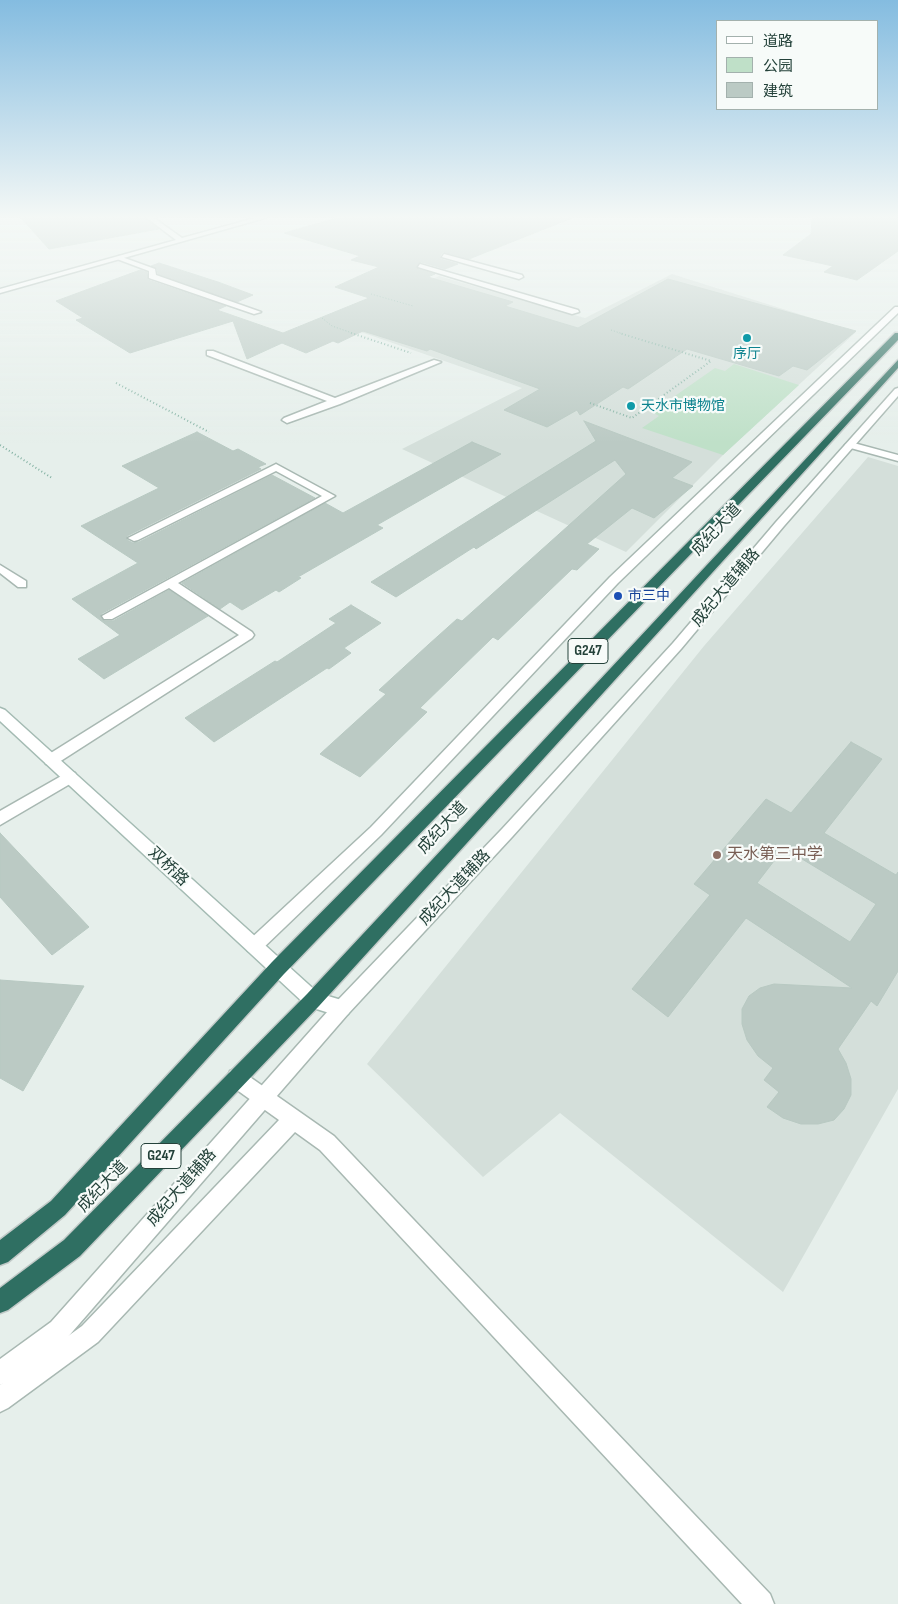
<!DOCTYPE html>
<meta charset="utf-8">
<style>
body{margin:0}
#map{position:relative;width:898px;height:1604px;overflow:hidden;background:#e6efeb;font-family:"Sofia Sans Condensed","Noto Sans SC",sans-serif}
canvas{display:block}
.legend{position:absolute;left:716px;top:20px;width:162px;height:90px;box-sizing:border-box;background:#f7fbf9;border:1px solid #a3b1ad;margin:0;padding:6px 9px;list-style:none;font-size:15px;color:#24423a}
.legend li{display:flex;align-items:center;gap:10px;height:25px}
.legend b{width:25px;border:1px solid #a3b1ad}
</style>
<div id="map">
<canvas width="898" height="1604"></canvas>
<ul class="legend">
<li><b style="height:6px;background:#fff"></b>道路</li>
<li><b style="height:14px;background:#bfe0c8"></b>公园</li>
<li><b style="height:14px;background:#bbcac4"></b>建筑</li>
</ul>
</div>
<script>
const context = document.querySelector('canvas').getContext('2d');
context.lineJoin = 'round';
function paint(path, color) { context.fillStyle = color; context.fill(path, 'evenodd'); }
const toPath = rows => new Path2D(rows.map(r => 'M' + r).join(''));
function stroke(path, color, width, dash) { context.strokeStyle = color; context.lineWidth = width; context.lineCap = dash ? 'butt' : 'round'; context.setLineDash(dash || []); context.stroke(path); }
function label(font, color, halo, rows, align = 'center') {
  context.font = font + ' "Sofia Sans Condensed","Noto Sans SC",sans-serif'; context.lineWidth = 4.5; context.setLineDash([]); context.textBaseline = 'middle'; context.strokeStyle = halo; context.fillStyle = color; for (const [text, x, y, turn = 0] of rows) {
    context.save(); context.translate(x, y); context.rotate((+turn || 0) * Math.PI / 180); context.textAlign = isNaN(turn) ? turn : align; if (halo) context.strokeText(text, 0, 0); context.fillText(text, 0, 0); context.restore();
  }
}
paint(toPath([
 [672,274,856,332,723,455,626,552,402,449,522,388,338,324,439,276,585,318],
 [868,457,898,466,898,1089,783,1292,560,1113,483,1177,367,1064,704,646]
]), '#d4dfda');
paint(toPath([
 [734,364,799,385,723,455,642,428,659,416,652,412,715,368,725,371]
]), '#bfe0c8');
const building = toPath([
 [21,218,145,218,159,229,49,249,21,218],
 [337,218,572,218,469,259,443,252,440,256,441,259,458,264,445,269,421,262,416,268,435,274,428,277,513,302,505,306,578,328,668,279,856,331,807,370,793,366,779,376,687,349,628,389,623,387,580,415,577,410,547,427,504,410,540,389,430,349,427,351,363,331,338,343,333,341,306,353,282,343,247,359,233,321,130,353,76,320,83,318,56,301,140,270,147,272,148,280,226,306,217,310,283,333,369,298,335,287,379,267,351,260,360,256,284,233,337,218],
 [812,218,898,218,898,251,857,280,824,272,833,266,783,255,811,234,812,218],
 [159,263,218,282,253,295,237,302,158,274,157,269,151,266,159,263],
 [584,421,692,462,672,478,693,486,654,518,632,508,587,544,599,549,577,570,572,569,498,640,493,637,420,708,427,712,360,777,320,754,386,694,379,690,428,645,457,619,462,621,626,474,615,460,476,549,474,547,396,597,371,582,596,441,584,421],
 [197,432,233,451,238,449,266,464,258,467,261,469,127,536,127,540,133,543,139,542,272,475,315,498,101,614,104,621,113,621,169,590,208,616,104,679,78,659,120,635,72,599,138,563,81,526,159,488,122,466,197,432],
 [472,442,501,454,377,525,383,528,298,577,301,578,279,592,276,590,242,610,230,602,220,609,182,583,325,503,343,513,472,442],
 [351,605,381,623,344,648,351,653,329,669,327,668,214,742,185,718,275,661,277,662,336,623,329,619,351,605],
 [851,742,882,759,824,833,896,875,898,872,898,971,877,1006,871,1001,838,1049,846,1063,851,1079,851,1095,844,1109,834,1120,818,1124,801,1124,783,1118,767,1107,779,1092,764,1080,773,1068,758,1056,747,1040,742,1024,742,1009,749,996,760,988,774,984,852,988,746,918,668,1017,632,989,710,895,694,884,766,799,791,813,851,742],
 [784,848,876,904,850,942,757,883,784,848],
 [0,833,89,927,52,955,0,897,0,833],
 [0,980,84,986,23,1091,0,1078,0,980]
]);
paint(building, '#bbcac4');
stroke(building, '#b8c9c2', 1);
const lane = toPath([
 [444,254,522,275,523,277,519,279,442,257,444,254],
 [119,256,155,269,156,275,261,312,254,314,149,278,149,271,117,259,119,256],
 [420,264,578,310,579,312,572,314,418,267,420,264],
 [895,307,898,307,898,313,618,583,381,835,260,951,254,954,248,951,245,946,248,941,371,827,610,577,895,307],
 [207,351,213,351,335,398,434,360,441,362,340,404,287,423,282,420,284,418,327,401,207,355,207,351],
 [898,388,898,396,784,526,681,649,512,837,348,1014,67,1338,8,1381,0,1385,0,1359,51,1322,336,1002,502,829,673,643,776,522,895,389,898,388],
 [0,565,26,581,26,587,18,587,0,573,0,565],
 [70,771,75,773,77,777,75,781,0,825,0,811,70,771]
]);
const street = toPath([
 [147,218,154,218,182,238,255,218,265,218,0,293,0,289,176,240,147,218],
 [850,442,898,455,898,461,847,447,845,445,850,442],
 [276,464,335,496,178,583,252,632,254,635,252,638,56,764,46,764,44,760,46,756,239,635,169,588,112,619,104,619,102,616,322,496,276,471,138,540,134,541,128,538,276,464],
 [237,1068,334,1136,770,1594,774,1604,742,1604,320,1150,295,1132,98,1342,8,1408,0,1412,0,1385,82,1326,279,1120,230,1085,227,1078,230,1071,237,1068]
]);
const secondary = toPath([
 [0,708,5,710,318,993,348,1002,351,1008,348,1014,342,1017,307,1006,0,721,0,708]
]);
const highway = toPath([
 [895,333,898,333,898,340,284,974,65,1215,8,1262,0,1265,0,1240,51,1201,272,962,895,333],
 [898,360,898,368,319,1006,80,1256,8,1310,0,1313,0,1288,64,1240,307,994,898,360]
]);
stroke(lane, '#a8b8b2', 3);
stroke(street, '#a8b8b2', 3);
stroke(secondary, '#a4bbb3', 3);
stroke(highway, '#c2cac8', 3);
stroke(toPath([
 [371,294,413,306],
 [322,318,332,326,355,334],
 [611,330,623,334]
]), '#86b3a5', 1, [1, 2]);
stroke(toPath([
 [351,333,411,353],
 [116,383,209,432],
 [590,403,632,418,711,361,619,333],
 [0,445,52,478]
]), '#86b3a5', 2, [1, 2.5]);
paint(lane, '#fff');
paint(street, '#fff');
paint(secondary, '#fff');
paint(highway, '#2f6f62');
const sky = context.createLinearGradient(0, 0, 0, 443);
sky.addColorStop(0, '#84bce0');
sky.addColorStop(0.49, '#f4f8f6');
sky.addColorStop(1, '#f4f8f600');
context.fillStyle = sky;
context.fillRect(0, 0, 898, 443);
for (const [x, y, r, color] of [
 [747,338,5,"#0f9aa8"],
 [631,406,5,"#0f9aa8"],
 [618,596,5,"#1a4fb4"],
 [717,855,5,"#8d6e63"]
]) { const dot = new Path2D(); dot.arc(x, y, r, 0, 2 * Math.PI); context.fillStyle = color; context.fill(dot); stroke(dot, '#f7fbf9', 2); }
label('14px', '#0d838f', '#f7fbf9', [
 ["序厅",747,354],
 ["天水市博物馆",641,406,"left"]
]);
label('14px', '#164399', '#f7fbf9', [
 ["市三中",628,596]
], 'left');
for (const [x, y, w] of [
 [588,651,40],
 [161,1156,40]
]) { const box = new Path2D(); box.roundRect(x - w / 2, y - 12.5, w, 25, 4); context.fillStyle = '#f7fbf9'; context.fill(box); stroke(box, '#24423a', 1); }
label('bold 15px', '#24423a', null, [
 ["G247",588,651],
 ["G247",161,1156]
]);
label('16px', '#24423a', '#f7fbf9', [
 ["成纪大道",717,530,-47],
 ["成纪大道辅路",726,588,-50],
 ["成纪大道",443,828,-47],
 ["双桥路",168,867,43],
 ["成纪大道辅路",455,888,-47],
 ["成纪大道",103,1187,-46],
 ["成纪大道辅路",182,1188,-49]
]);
label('16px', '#785e54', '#f7fbf9', [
 ["天水第三中学",727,855]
], 'left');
</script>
